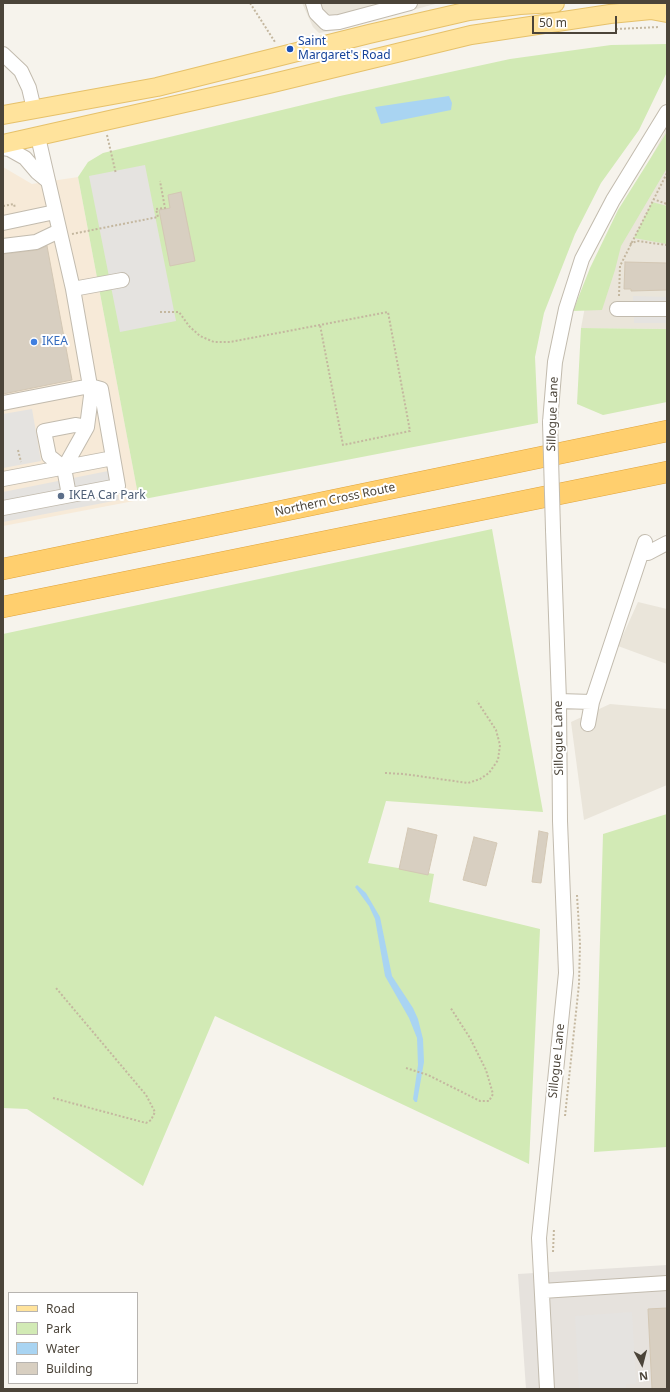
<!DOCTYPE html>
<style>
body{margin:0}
#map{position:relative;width:670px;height:1392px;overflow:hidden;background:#f6f3ec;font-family:"Noto Sans",sans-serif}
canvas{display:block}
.frame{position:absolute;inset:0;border:4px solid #4b4439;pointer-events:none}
.legend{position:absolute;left:8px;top:1292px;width:130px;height:92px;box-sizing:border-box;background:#fff;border:1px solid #b7b4b0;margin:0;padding:5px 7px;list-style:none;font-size:12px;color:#4b4439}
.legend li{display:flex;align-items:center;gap:8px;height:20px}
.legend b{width:20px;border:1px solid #b7b4b0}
.north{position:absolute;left:622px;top:1344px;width:40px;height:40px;-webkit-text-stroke:3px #fff;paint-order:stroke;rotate:173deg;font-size:11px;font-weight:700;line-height:16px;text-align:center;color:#4b4439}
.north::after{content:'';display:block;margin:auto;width:14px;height:18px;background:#4b4439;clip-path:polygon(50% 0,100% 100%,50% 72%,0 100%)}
.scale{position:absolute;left:532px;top:16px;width:85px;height:18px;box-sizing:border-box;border:2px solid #4b4439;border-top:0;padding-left:5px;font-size:12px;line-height:14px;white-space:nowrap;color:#4b4439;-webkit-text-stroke:3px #fff;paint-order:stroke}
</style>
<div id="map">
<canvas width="670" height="1392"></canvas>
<div class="frame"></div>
<ul class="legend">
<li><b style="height:5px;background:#ffe39c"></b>Road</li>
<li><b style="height:11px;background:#d2eab5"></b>Park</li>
<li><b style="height:11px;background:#a9d4f2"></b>Water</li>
<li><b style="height:11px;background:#d8cfc1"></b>Building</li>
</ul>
<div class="north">N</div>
<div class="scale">50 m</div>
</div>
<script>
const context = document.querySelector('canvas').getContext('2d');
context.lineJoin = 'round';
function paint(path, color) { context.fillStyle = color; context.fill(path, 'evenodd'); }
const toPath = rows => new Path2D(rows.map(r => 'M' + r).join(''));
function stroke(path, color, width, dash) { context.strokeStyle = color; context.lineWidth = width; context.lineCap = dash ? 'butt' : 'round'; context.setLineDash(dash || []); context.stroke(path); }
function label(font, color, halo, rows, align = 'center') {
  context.font = font + ' "Noto Sans",sans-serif'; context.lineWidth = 4; context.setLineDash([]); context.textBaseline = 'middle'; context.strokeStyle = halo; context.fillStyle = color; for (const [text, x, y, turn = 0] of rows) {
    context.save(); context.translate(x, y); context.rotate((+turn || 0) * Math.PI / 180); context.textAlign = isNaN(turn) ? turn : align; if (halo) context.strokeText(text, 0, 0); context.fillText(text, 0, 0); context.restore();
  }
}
paint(toPath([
 [302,3,439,3,337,30,319,33,313,27],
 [667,128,667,329,581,328,591,275,621,213],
 [638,602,667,609,667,664,618,646],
 [610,704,667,709,667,785,584,820,571,722]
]), '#eae5da');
paint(toPath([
 [3,167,32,184,78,177,139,500,3,526]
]), '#f7ead8');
paint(toPath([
 [667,1265,667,1389,526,1389,518,1274]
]), '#e6e2dd');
paint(toPath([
 [667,44,667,72,639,130,601,183,575,234,544,313,535,357,538,423,139,500,78,177,88,162,103,153,340,96,510,59,611,45],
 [667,132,667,168,621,246,615,270,602,310,573,311,590,268,618,210],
 [652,202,667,206,667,244,634,238],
 [581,328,667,329,667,402,603,415,577,404],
 [492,529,543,812,386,801,368,863,434,874,429,902,540,929,529,1164,215,1016,143,1186,27,1109,3,1108,3,634],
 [667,814,667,1147,594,1152,603,834]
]), '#d2eab5');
paint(toPath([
 [145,165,176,321,120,332,89,176],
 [633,296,667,297,667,305,633,304],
 [634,314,667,315,667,323,634,323],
 [32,409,41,461,3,468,3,414],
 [113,470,119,500,3,522,3,492],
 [632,1312,636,1384,626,1384,626,1389,579,1389,575,1316]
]), '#e5e3e0');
paint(toPath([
 [449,96,452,103,451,110,381,124,375,107],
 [357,885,366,893,380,917,392,976,413,1008,418,1019,423,1039,424,1062,417,1102,415,1102,413,1099,418,1065,417,1038,409,1018,385,976,375,919,369,906,355,887]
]), '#a9d4f2');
const building = toPath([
 [181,192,195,261,170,266,159,210,170,208,168,195,181,192],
 [47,246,72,380,3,394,3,254,37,250,47,246],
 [625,262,667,263,667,290,631,291,631,289,624,289,625,262],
 [408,828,437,835,428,875,399,869,408,828],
 [539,831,548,833,541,883,532,882,539,831],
 [474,837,497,843,486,886,463,880,474,837],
 [667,1308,667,1389,652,1389,648,1309,667,1308]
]);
paint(building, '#d8cfc1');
stroke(building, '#d3c7b4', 1);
const minor = toPath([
 [313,3,316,13,326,23,339,22,410,3],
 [3,54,21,71,29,88,34,109],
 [3,148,9,149,25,158,37,172,48,181],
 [3,223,55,212],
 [3,246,36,242,59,231],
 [73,289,122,280],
 [617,309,667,309],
 [3,403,90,386,91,396,87,427,64,468,69,495],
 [550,422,555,362,566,309,582,259,613,200,667,112],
 [64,468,49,456,44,431,75,425,87,427],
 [3,479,113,458],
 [3,508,118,486,101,389,90,386,73,289,38,137],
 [642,553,648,553,667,543],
 [559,701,592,702],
 [588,724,592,702,645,542],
 [542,1291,667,1283],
 [547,1389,539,1238,566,973,560,821,559,701,553,530]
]);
const major = toPath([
 [640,8,667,13],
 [3,115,157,87,369,34,469,11,520,5,555,3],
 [3,144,269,84,471,35,610,14,651,10]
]);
const highway = toPath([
 [3,569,667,431],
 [3,607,667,472]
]);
stroke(minor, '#c2bbae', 16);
stroke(major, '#e6c16a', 20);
stroke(highway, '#e0a43c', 22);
stroke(toPath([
 [250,3,275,42],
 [616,29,660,27],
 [107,135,116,174],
 [653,199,667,204],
 [3,206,14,204,15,208],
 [72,234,158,217,156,209,165,208,160,181],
 [630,244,637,241,667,245],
 [619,296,620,266,667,173],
 [160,312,179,312,189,326,200,336,214,342,230,342,320,325,388,312,410,431,343,445,320,325],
 [18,450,21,462],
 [385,773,404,774,468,783,480,779,489,773,498,760,500,745,496,730,477,701],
 [406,1068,428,1075,480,1101,489,1101,493,1094,486,1070,470,1038,450,1007],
 [53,1098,146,1123,151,1120,155,1112,146,1095,56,988],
 [565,1116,579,984,580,944,577,895],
 [553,1252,554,1228]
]), '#c4b79f', 2, [2, 2]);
stroke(minor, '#fff', 14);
stroke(major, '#ffe39c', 18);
stroke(highway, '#ffcf6e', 21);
const minorBridge = toPath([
 [550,422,553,530]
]);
stroke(minorBridge, '#c2bbae', 16, []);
stroke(minorBridge, '#fff', 14);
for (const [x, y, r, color] of [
 [290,49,4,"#1a4fb4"],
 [34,342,4,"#3f7fe0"],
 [61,496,4,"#5c6f8a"]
]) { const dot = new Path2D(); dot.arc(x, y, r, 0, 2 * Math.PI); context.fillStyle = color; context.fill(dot); stroke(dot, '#fff', 1.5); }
label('12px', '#164399', '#fff', [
 ["Saint",298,42],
 ["Margaret's Road",298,56]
], 'left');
label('12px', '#366cbe', '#fff', [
 ["IKEA",42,342]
], 'left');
label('12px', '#4b4439', '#fff', [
 ["Sillogue Lane",553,414,-88],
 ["Northern Cross Route",335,500,-12],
 ["Sillogue Lane",559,738,-91],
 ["Sillogue Lane",557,1061,-84]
]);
label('12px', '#4e5e75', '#fff', [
 ["IKEA Car Park",69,496]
], 'left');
</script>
